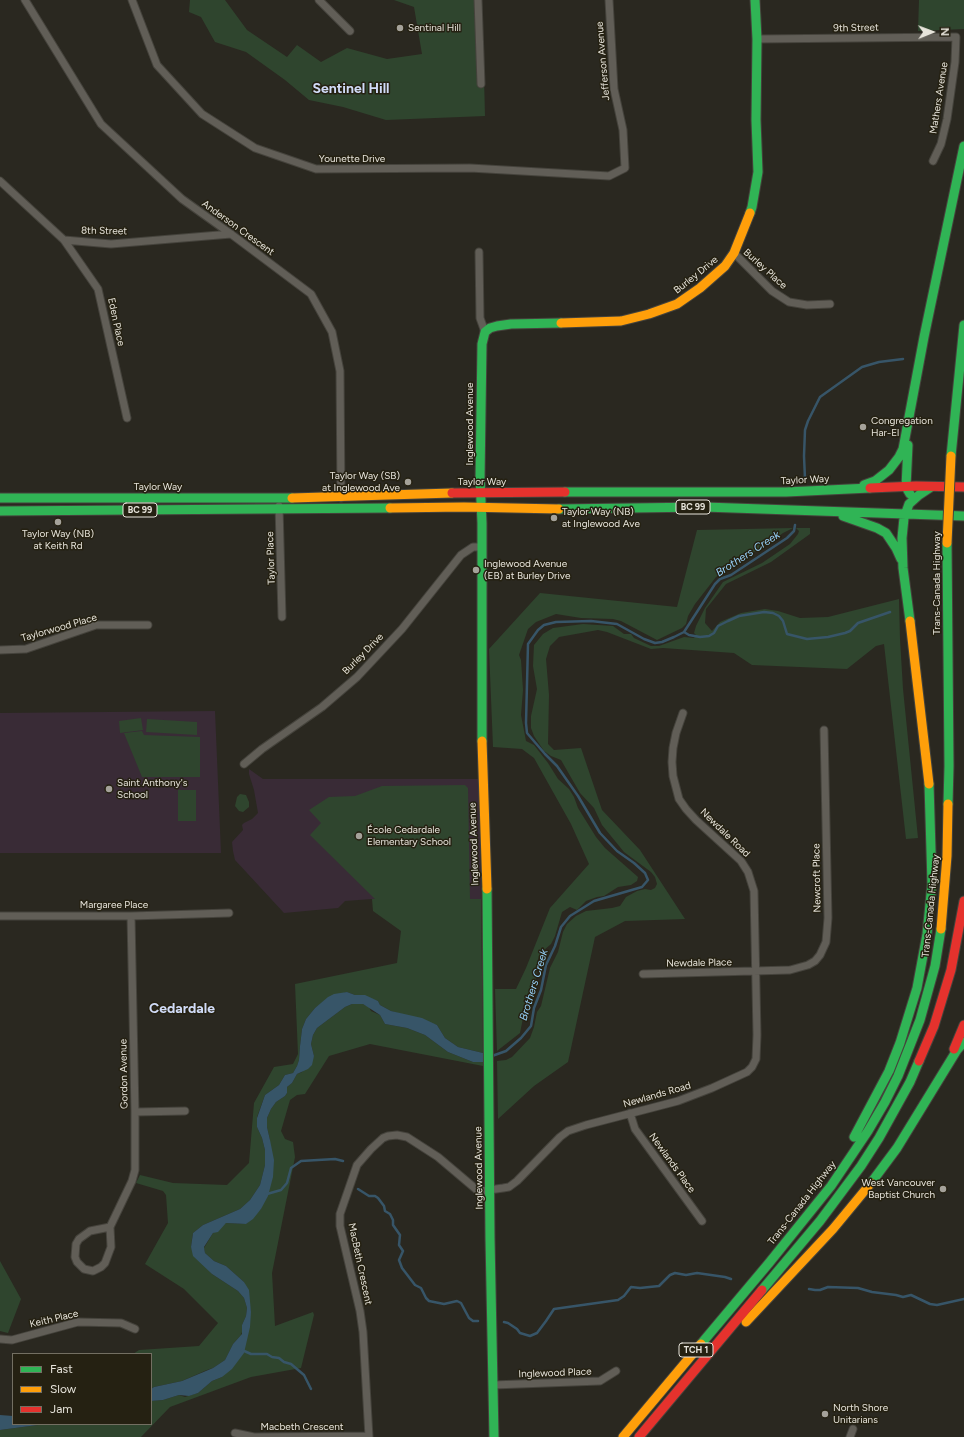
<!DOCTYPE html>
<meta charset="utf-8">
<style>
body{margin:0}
#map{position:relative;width:964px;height:1437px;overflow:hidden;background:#2a2820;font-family:Figtree,sans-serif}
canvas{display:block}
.legend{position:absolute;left:12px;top:1353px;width:140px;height:72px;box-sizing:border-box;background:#252112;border:1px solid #736f62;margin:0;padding:5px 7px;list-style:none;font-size:12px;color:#e7e4db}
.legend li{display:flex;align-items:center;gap:8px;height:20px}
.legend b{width:20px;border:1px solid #736f62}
.north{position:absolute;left:912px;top:12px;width:40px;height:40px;-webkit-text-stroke:3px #252112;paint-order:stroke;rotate:89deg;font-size:11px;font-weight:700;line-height:16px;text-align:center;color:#e7e4db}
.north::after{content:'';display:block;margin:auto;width:14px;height:18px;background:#e7e4db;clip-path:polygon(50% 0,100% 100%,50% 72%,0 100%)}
</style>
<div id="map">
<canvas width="964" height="1437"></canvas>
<ul class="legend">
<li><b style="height:5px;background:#30b455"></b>Fast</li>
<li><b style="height:5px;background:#ff9f0a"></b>Slow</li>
<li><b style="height:5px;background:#e5322d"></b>Jam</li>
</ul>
<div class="north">N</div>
</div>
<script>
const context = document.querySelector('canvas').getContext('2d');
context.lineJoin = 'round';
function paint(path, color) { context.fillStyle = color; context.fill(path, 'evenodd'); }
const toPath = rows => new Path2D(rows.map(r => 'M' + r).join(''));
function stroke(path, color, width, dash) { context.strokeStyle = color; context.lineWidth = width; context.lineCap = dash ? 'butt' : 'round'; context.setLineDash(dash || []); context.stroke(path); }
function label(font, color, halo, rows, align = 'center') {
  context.font = font + ' Figtree,sans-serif'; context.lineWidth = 3; context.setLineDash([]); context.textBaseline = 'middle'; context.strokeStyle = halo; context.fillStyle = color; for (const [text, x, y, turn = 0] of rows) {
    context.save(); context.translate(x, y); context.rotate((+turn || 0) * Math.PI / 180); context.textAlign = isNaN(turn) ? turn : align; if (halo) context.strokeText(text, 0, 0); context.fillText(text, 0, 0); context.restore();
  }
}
paint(toPath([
 [215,711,221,853,0,853,0,713],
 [249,769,263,779,479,779,481,899,372,899,345,901,338,908,284,913,235,860,233,851,232,842,243,830,242,825,244,823,252,819,258,813,254,790,249,774]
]), '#392b36');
paint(toPath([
 [190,0,225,0,247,30,287,57,297,45,321,62,347,48,387,59,422,54,414,7,394,0,482,0,485,116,386,120,343,107,309,100,285,80,246,52,215,42,201,17,189,12],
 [919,0,964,0,964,29,918,31],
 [793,528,783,533,764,547,741,559,728,570,716,577,695,604,688,616,686,624,682,628,657,640,621,621,613,619,581,618,556,614,536,622,528,629,519,655,521,660,523,690,521,715,526,741,534,745,548,763,558,779,569,789,574,797,578,808,596,837,605,848,638,877,637,881,631,885,618,887,604,896,597,897,586,901,577,910,570,907,562,912,555,936,551,944,543,951,538,959,534,995,530,999,523,1018,520,1033,497,1051,495,989,516,989,526,968,550,908,589,864,571,824,534,758,522,749,493,747,489,649,540,593,677,607,697,530],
 [796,528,810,528,810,534,771,562,726,584,706,609,705,623,712,631,720,622,741,613,765,609,778,611,800,618,828,617,899,599,900,639,903,689,918,838,906,839,884,644,876,646,847,669,752,665,734,653,663,648,651,649,607,632,598,630,559,637,550,646,546,659,549,695,548,744,554,750,581,748,602,810,640,850,685,919,625,921,595,937,568,1062,534,1086,498,1119,497,1061,506,1060,512,1057,530,1038,534,1027,537,1012,541,1006,550,968,558,952,563,932,567,924,576,916,586,911,612,908,620,906,626,897,637,891,645,889,651,890,655,888,657,884,655,877,651,872,624,852,602,825,594,808,580,793,561,760,551,756,544,751,534,736,531,728,531,716,537,689,533,666,534,645,543,634,553,628,583,624,613,626,624,634,631,634,634,638,651,646,659,646,684,637,694,638,696,635,694,633,696,626,705,608,723,582,762,563,790,544,798,534,799,531],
 [141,718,143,730,120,733,119,721],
 [147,719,197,722,197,735,146,732],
 [142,731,144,735,200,737,200,777,142,777,124,733],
 [465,785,468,788,470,899,421,899,481,899,483,1053,458,1047,445,1038,437,1025,391,1011,380,1005,378,1001,360,995,355,995,347,992,328,998,315,1008,306,1019,302,1029,300,1046,299,1060,297,1066,293,1073,285,1075,279,1085,265,1095,257,1117,257,1127,262,1138,265,1150,265,1165,260,1185,250,1200,240,1209,203,1225,193,1233,192,1239,191,1247,204,1265,212,1274,238,1291,244,1298,247,1308,246,1316,242,1325,242,1334,233,1344,225,1360,213,1368,207,1370,182,1381,154,1387,151,1389,151,1354,133,1354,139,1350,199,1346,218,1323,184,1289,145,1264,168,1223,166,1195,163,1191,136,1183,140,1175,173,1183,227,1185,249,1163,254,1103,274,1067,293,1064,298,1054,295,984,397,963,401,931,373,911,372,899,375,899,310,835,321,823,309,810,329,797,355,796,382,786],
 [178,790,196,790,196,821,178,821],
 [240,794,246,795,249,802,249,807,243,812,239,811,235,806,237,797],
 [352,1004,363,1004,369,1007,371,1011,380,1015,385,1024,407,1028,425,1035,448,1052,473,1062,483,1062,483,1066,370,1044,329,1056,305,1094,297,1095,290,1100,281,1131,285,1139,293,1142,295,1157,272,1273,275,1326,313,1312,314,1315,301,1368,251,1377,170,1407,141,1437,0,1437,0,1430,45,1424,151,1424,151,1401,163,1400,179,1395,185,1397,198,1393,212,1381,222,1377,251,1312,244,1282,226,1266,214,1261,205,1253,204,1248,213,1233,226,1223,246,1224,261,1209,270,1140,267,1127,267,1118,271,1109,276,1102,285,1096,287,1093,287,1087,292,1083,297,1074,302,1072,314,1056,311,1044,313,1035,317,1028,345,1007],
 [0,1261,21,1299,8,1333,0,1331]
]), '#2f452e');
paint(toPath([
 [347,992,355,995,365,995,378,1001,380,1005,391,1011,422,1018,437,1025,445,1038,458,1047,483,1053,483,1062,473,1062,448,1052,425,1035,407,1028,385,1024,380,1015,363,1004,352,1004,345,1007,317,1028,313,1035,311,1044,314,1056,312,1065,308,1069,297,1074,292,1083,287,1087,287,1093,285,1096,276,1102,271,1109,267,1118,267,1127,270,1140,274,1160,273,1177,268,1196,261,1209,253,1219,246,1224,226,1223,218,1232,213,1233,204,1247,205,1253,214,1261,226,1266,244,1282,249,1290,251,1312,250,1327,244,1353,232,1369,222,1377,212,1381,198,1393,189,1396,179,1395,163,1400,151,1401,151,1389,154,1387,182,1381,213,1368,225,1360,233,1344,242,1334,242,1325,246,1316,247,1308,244,1298,238,1291,212,1274,193,1256,191,1247,193,1233,203,1225,240,1209,250,1200,260,1185,265,1165,265,1150,262,1138,257,1127,257,1118,265,1095,279,1085,285,1075,293,1073,297,1066,299,1060,300,1046,302,1029,306,1019,315,1008,328,997,334,994],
 [0,1415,13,1416,13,1424,45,1424,0,1430]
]), '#375568');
stroke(toPath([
 [805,479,804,456,805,430,808,421,820,397,862,367,879,362,903,359],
 [684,632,689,635,700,637,709,636,714,633,718,626,728,621,739,616,764,612,773,613,779,616,783,621,787,634,807,639,828,637,845,633,850,631,858,623,890,612],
 [492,1056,506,1051,521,1038,531,1026,534,1008,541,990,546,965,555,946,561,927,570,916,594,901,642,887,648,880,645,873,634,863,617,851,600,833,578,796,557,766,545,754,527,733,526,723,528,644,538,630,544,625,556,622,591,621,617,624,644,639,655,643,662,642,674,637,684,632,715,584,720,579,731,575,787,538,794,531,795,525],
 [358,1189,369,1196,375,1196,378,1198,384,1206,385,1211,390,1214,393,1220,393,1225,400,1235,399,1245,403,1251,399,1260,402,1268,415,1285,421,1288,426,1298,429,1301,444,1304,457,1301,461,1303,469,1318,473,1321,478,1321],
 [267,1194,281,1190,287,1183,291,1168,301,1161,335,1159,343,1161],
 [809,1289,815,1290,820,1290,828,1287,858,1288,872,1292,896,1295,903,1297,911,1295,930,1304,937,1305,964,1299],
 [504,1322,508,1323,517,1329,520,1333,530,1336,537,1333,546,1321,554,1309,618,1300,624,1296,631,1287,640,1288,659,1286,670,1275,675,1273,686,1275,697,1273,725,1277,731,1279],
 [242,1350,251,1354,267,1354,272,1357,279,1358,284,1362,291,1364,304,1375,311,1389]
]), '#375568', 2.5);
const street = toPath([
 [25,0,101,124,182,199,231,234,311,294,332,332,340,371,341,498],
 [132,0,157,65,202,114,255,148,316,169,470,168,609,176,625,168,623,130,614,89,609,0],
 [319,0,350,31],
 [478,0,481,84],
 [757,39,956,37,955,62,947,119,941,144,933,161],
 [0,181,64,240,98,289,127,418],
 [64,240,111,244,231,234],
 [479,252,480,318,485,332],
 [734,253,772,291,789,302,807,305,830,304],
 [279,506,282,617],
 [0,650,26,649,96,625,148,625],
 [244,764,262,749,322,707,357,677,402,629,461,555,473,547,482,547],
 [0,916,131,916,229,913],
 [643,974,790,970,808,965,815,961,820,955,826,942,828,918,824,730],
 [135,1112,185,1111],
 [630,1113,635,1129,702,1221],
 [110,1227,132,1181,135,1170,135,1112,131,916],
 [110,1227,111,1247,105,1263,101,1267,93,1271,84,1269,77,1262,75,1257,76,1244,79,1239,90,1231,110,1227],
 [0,1339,12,1340,78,1322,121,1323,135,1329],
 [493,1385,600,1381,616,1371],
 [235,1433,254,1437,369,1436],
 [369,1437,363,1332,360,1311,340,1226,340,1214,357,1165,371,1149,383,1138,388,1136,397,1135,407,1137,438,1157,477,1190,482,1191,503,1188,509,1187,517,1181,560,1137,568,1131,586,1125,678,1101,712,1088,747,1072,752,1067,756,1059,757,1035,754,891,748,872,741,861,696,820,686,809,679,799,673,776,672,762,673,748,676,733,683,713],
 [850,1437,853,1429]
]);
const fast = toPath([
 [750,213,752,207,758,172,756,120,757,39,755,0],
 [908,445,906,487,910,494],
 [951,456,964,325],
 [864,485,875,481,889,470,899,457,903,449,924,337,964,146],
 [565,492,786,492,870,488],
 [0,498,292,498],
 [559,509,704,507,964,516],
 [0,511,390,508],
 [843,516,877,528,886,533,896,548,901,559],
 [947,543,949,766,948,804],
 [910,621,903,568,902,538,904,518,909,504,919,495,931,487],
 [482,741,482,523,480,479,482,344,485,332,490,328,497,326,511,324,561,323],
 [487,889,490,1238,494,1437],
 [854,1137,889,1071,900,1043,917,988,927,934,932,884,929,784],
 [871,1183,897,1148,957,1050,964,1042],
 [762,1290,820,1221,861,1166,879,1138,910,1082,919,1061],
 [701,1344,769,1263,831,1186,868,1131,885,1102,898,1076,920,1020,935,966,941,929]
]);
const slow = toPath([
 [561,323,621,321,649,314,677,304,700,288,725,266,734,253,750,213],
 [292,498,452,493],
 [390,508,464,507,559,509],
 [910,621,929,784],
 [482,741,487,889],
 [941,929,947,856,948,804],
 [746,1322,833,1229,871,1183],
 [623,1437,701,1344]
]);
const jam = toPath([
 [870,488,916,486,964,487],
 [452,493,565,492],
 [954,1049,964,1025],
 [919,1061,934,1026,951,970,964,901],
 [639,1437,762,1290]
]);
stroke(street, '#45433c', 9);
stroke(fast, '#45433c', 11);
stroke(slow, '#45433c', 11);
stroke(jam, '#45433c', 11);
stroke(street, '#615e57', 7);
stroke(fast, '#30b455', 9);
stroke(slow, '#ff9f0a', 9);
stroke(jam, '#e5322d', 9);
const slowBridge = toPath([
 [947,543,951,456]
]);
stroke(slowBridge, '#45433c', 11, []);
stroke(slowBridge, '#ff9f0a', 9);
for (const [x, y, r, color] of [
 [400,28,4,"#a5a29a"],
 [863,427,4,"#a5a29a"],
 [408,482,4,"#a5a29a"],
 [554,518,4,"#a5a29a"],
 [58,522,4,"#a5a29a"],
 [476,570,4,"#a5a29a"],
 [109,789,4,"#a5a29a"],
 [359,836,4,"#a5a29a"],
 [943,1189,4,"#a5a29a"],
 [825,1414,4,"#a5a29a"]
]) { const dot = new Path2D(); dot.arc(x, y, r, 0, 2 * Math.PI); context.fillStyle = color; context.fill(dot); stroke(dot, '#252112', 1.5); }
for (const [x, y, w] of [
 [693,507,34],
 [140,510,34],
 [696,1350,34]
]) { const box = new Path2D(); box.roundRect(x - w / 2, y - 7, w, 14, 3); context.fillStyle = '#252112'; context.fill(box); stroke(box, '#e7e4db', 1); }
label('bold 9px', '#e7e4db', null, [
 ["BC 99",693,507],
 ["BC 99",140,510],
 ["TCH 1",696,1350]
]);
label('10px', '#e7e4db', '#252112', [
 ["Sentinal Hill",408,28],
 ["Congregation",871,421],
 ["Har-El",871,433],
 ["Taylor Way (SB)",400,476,"right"],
 ["at Inglewood Ave",400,488,"right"],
 ["Taylor Way (NB)",562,512],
 ["at Inglewood Ave",562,524],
 ["Taylor Way (NB)",58,534,"center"],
 ["at Keith Rd",58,546,"center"],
 ["Inglewood Avenue",484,564],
 ["(EB) at Burley Drive",484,576],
 ["Saint Anthony's",117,783],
 ["School",117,795],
 ["École Cedardale",367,830],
 ["Elementary School",367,842],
 ["West Vancouver",935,1183,"right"],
 ["Baptist Church",935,1195,"right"],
 ["North Shore",833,1408],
 ["Unitarians",833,1420]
], 'left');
label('10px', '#e7e4db', '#252112', [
 ["9th Street",856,28,-1],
 ["Jefferson Avenue",603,61,-95],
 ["Mathers Avenue",939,98,-81],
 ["Younette Drive",352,159],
 ["Anderson Crescent",238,228,36],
 ["8th Street",104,231,1],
 ["Burley Place",765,269,42],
 ["Burley Drive",696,275,-39],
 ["Eden Place",116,322,78],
 ["Inglewood Avenue",470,424,-90],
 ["Taylor Way",805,480,-3],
 ["Taylor Way",482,482],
 ["Taylor Way",158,487],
 ["Taylor Place",271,558,-92],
 ["Trans-Canada Highway",937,583,-90],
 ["Taylorwood Place",59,628,-16],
 ["Burley Drive",363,654,-45],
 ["Newdale Road",725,833,44],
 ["Inglewood Avenue",474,844,-92],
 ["Newcroft Place",817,878,-91],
 ["Margaree Place",114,905],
 ["Trans-Canada Highway",931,906,-84],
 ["Newdale Place",699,963,-1],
 ["Gordon Avenue",124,1074,-91],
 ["Newlands Road",657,1095,-16],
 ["Newlands Place",672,1163,54],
 ["Inglewood Avenue",479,1168,-91],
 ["Trans-Canada Highway",802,1203,-52],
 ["MacBeth Crescent",360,1264,78],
 ["Keith Place",54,1319,-13],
 ["Inglewood Place",555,1373,-2],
 ["Macbeth Crescent",302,1427]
]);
label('italic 11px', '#98d3fc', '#252112', [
 ["Brothers Creek",748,554,-33],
 ["Brothers Creek",534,985,-73]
]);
label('bold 14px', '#d0dbf7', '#252112', [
 ["Sentinel Hill",351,89],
 ["Cedardale",182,1009]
]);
</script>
